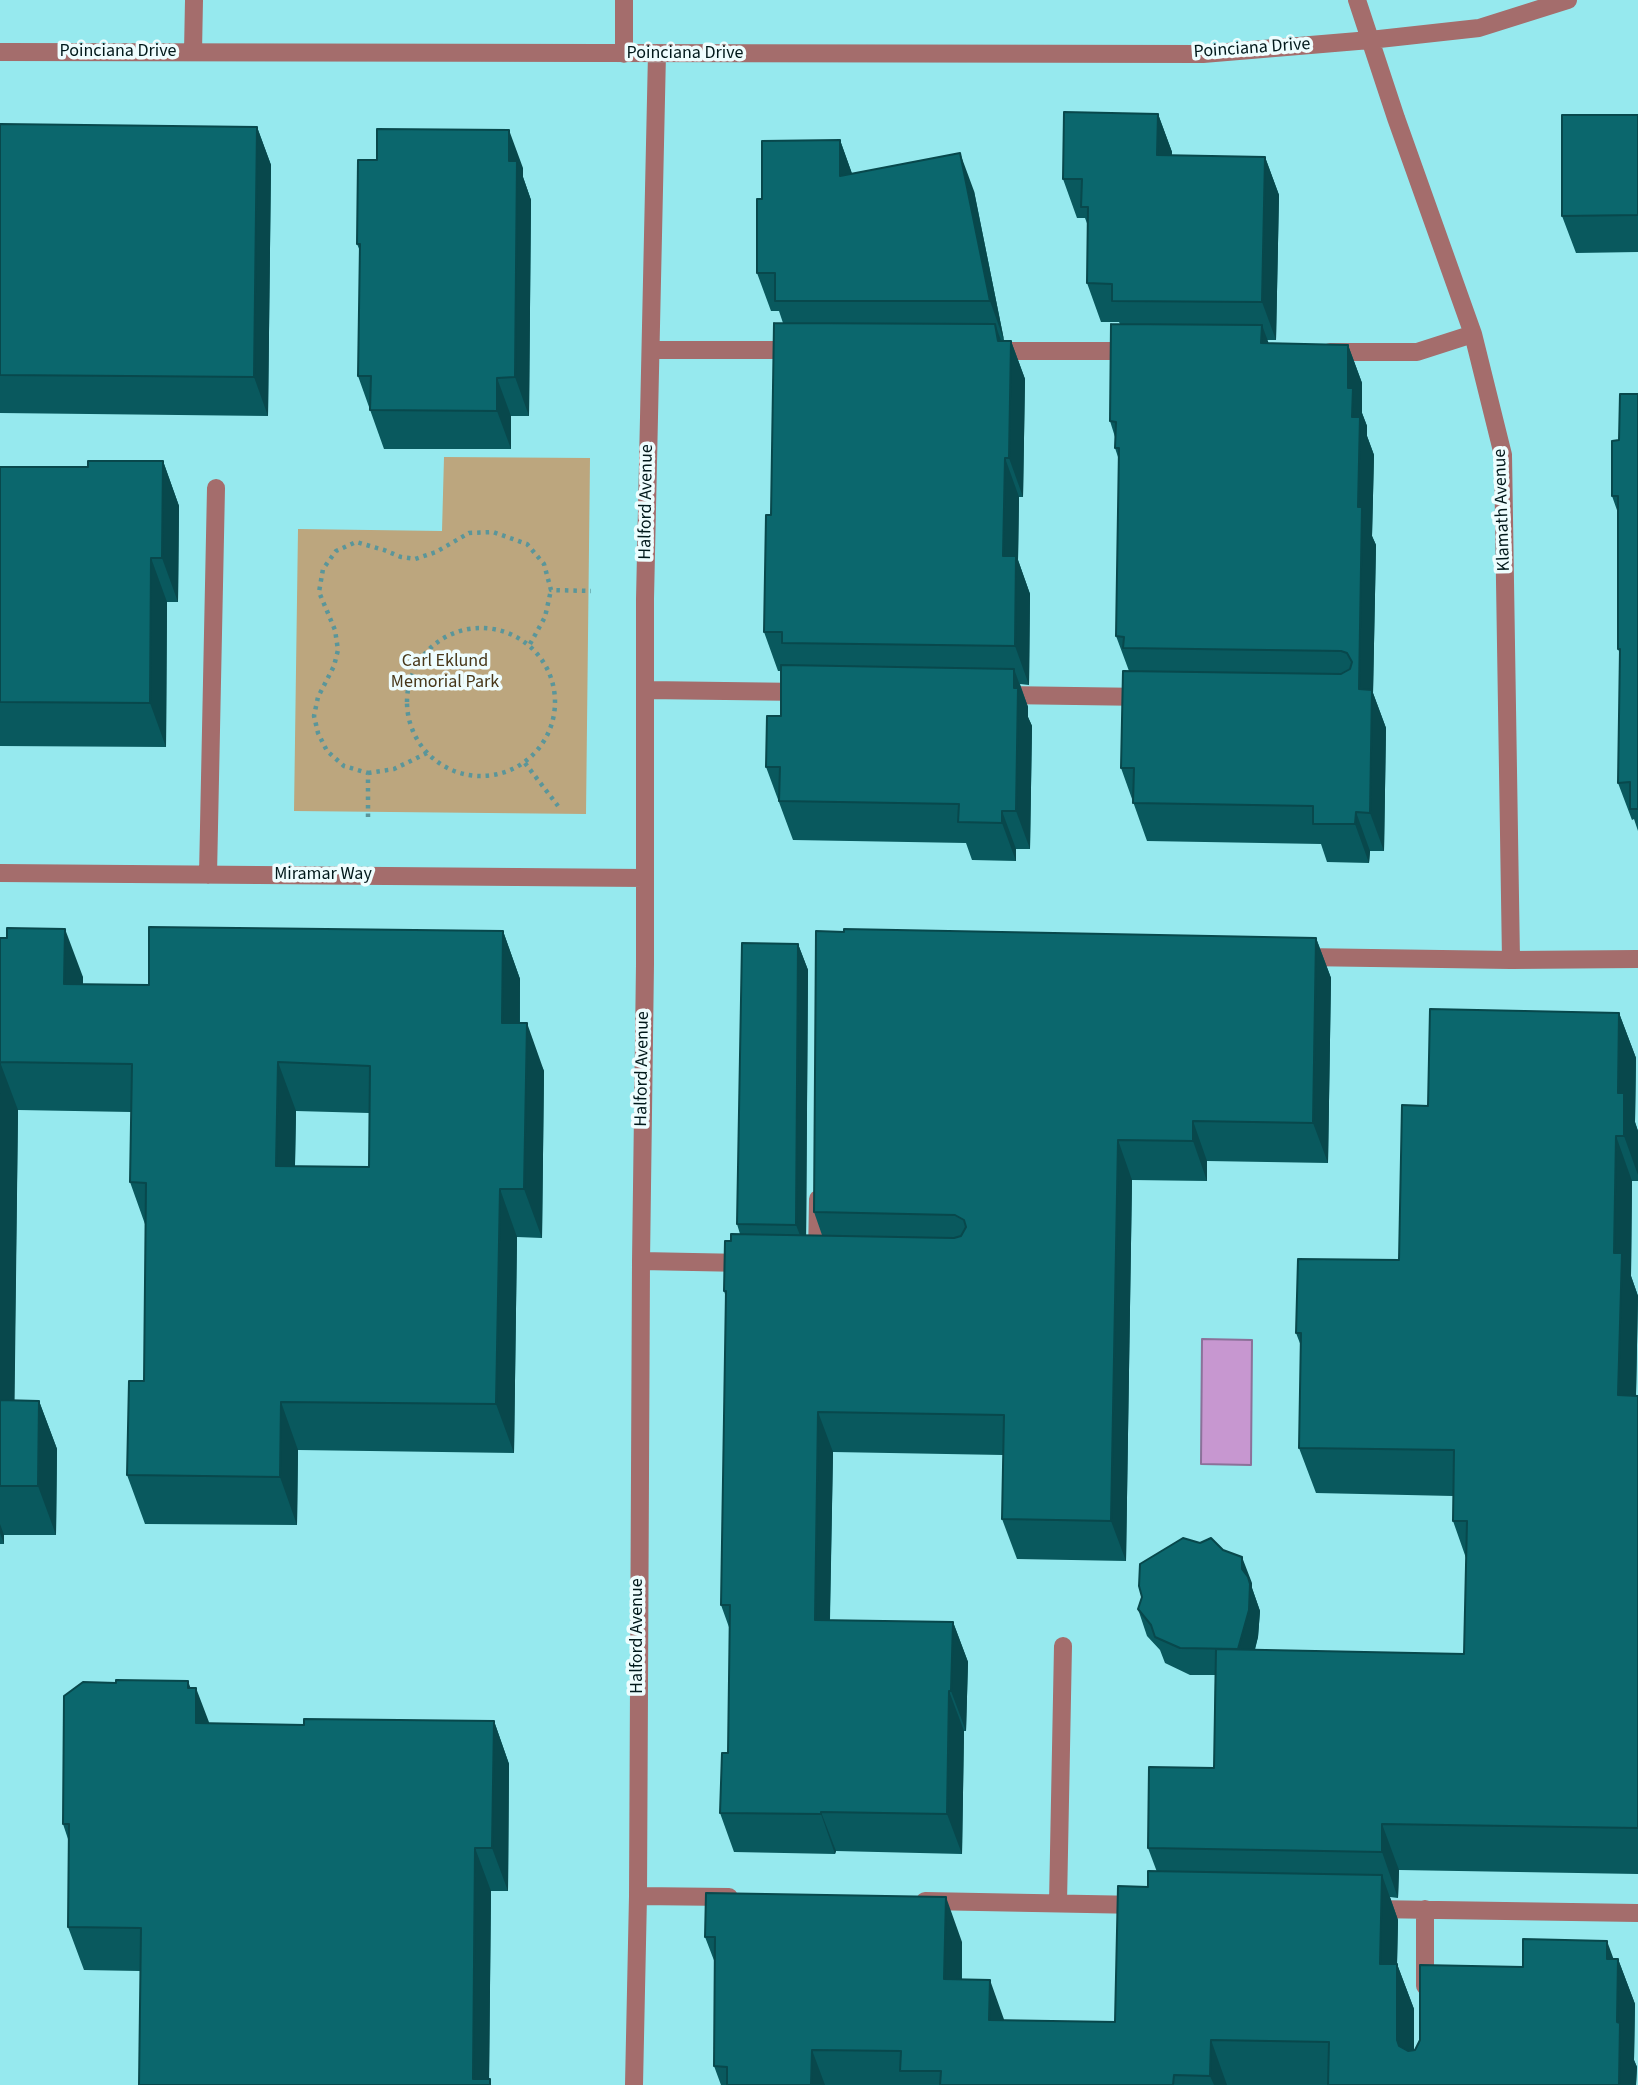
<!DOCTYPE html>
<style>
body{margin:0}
canvas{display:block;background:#96e9ee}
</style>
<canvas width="1638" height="2085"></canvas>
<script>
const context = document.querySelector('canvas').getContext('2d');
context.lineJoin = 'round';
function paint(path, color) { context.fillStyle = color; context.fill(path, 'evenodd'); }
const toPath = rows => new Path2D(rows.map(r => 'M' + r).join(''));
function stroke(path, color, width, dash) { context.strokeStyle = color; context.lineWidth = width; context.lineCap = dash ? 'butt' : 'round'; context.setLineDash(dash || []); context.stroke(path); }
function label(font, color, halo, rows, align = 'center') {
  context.font = font + ' "Source Sans 3",sans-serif'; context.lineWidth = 7; context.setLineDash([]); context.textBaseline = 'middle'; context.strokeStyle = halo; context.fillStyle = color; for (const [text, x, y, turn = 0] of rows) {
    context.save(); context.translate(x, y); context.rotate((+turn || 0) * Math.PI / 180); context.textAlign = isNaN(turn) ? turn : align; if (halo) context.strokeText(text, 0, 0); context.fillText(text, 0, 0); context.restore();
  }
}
paint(toPath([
 [444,457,590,458,586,814,294,811,298,529,442,531]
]), '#bca67e');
const water = toPath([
 [1202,1339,1252,1340,1251,1465,1201,1464,1202,1339]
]);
paint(water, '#c797d0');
stroke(water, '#8b7199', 2);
stroke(toPath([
 '407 702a74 74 0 1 1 148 0a74 74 0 1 1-148 0Z',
 [530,644,545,617,551,590],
 [525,763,558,806],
 [368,773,394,769,427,753],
 [368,817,368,773,344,766,327,751,318,733,314,716,318,697,334,666,338,650,335,630,319,592,323,569,336,551,356,542,384,550,401,557,415,559,436,552,469,533,493,532,527,544,544,564,551,590,591,591]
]), '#5a969a', 4.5, [3.5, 5]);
stroke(toPath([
 [624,0,624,54],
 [1357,0,1396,118,1473,334,1503,455,1511,960],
 [0,52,1203,54,1370,40,1479,28,1568,0],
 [193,52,194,0],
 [651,350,798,350],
 [990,351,1134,351],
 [1330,352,1417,352,1473,334],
 [646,690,804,692],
 [1003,695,1147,697],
 [0,873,645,878],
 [208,875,216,488],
 [1302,957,1511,960,1638,959],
 [817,1258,818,1199],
 [641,1261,745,1263],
 [638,1896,729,1897],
 [925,1901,1141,1905],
 [1058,1903,1063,1646],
 [1372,1909,1638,1913],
 [1425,1986,1425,1909],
 [634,2085,638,1896,641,1261,645,964,645,599,657,53]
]), '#a46d6c', 18);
paint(toPath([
 [1158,114,1172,152,1171,155,1265,157,1279,195,1276,340,1267,340,1268,343,1348,345,1362,383,1362,413,1367,426,1367,436,1374,455,1372,536,1376,545,1373,693,1386,728,1384,851,1370,851,1369,863,1327,862,1321,844,1147,841,1121,768,1129,671,1116,636,1119,460,1115,448,1115,437,1110,421,1120,324,1119,322,1101,322,1087,283,1088,226,1085,218,1077,218,1063,179],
 [1638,115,1638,252,1576,253,1562,216],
 [0,124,257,127,271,165,268,416,0,413],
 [840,140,852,174,974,191,1004,340,1001,340,1001,341,1011,341,1025,379,1023,497,1019,497,1018,560,1030,594,1029,685,1020,684,1028,707,1028,717,1032,726,1030,849,1016,849,1016,861,972,860,966,843,793,840,766,767,781,716,781,671,778,671,764,632,783,323,779,311,771,311,757,273],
 [523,168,523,177,531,200,529,416,511,416,511,449,384,449,358,376,360,251,357,244],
 [1638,394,1638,831,1634,819,1632,820,1618,783,1620,654,1618,649,1618,513,1612,496,1619,440],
 [163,461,179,506,178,602,167,602,166,747,0,746,0,467,88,467],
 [503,931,520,979,520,1023,544,1071,542,1238,517,1237,514,1453,298,1450,297,1525,145,1524,127,1475,144,1381,146,1227,130,1182,131,1112,18,1110,14,1401,39,1401,57,1449,56,1535,4,1535,4,1544,0,1544,0,938,83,977,83,984,149,985],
 [296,1111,369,1113,369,1167,295,1166],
 [1316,938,1331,978,1328,1163,1207,1161,1207,1181,1132,1180,1126,1561,1017,1559,1002,1519,1003,1455,833,1452,830,1620,953,1622,968,1662,966,1731,964,1731,962,1854,836,1851,835,1854,734,1852,720,1813,728,1753,730,1630,721,1605,726,1297,724,1291,731,1241,740,1234,737,1224,798,944,808,970,806,1235,822,1235,814,1212],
 [1619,1013,1636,1058,1635,1122,1638,1131,1638,1181,1632,1181,1631,1276,1638,1296,1636,1396,1638,1396,1638,1874,1399,1870,1398,1898,1390,1897,1398,1920,1397,1964,1414,2009,1414,2050,1523,1967,1618,1959,1635,2004,1634,2060,1637,2067,1636,2085,721,2085,714,2066,715,1963,705,1937,962,1942,962,1980,1004,2020,1115,2022,1148,1887,1157,1872,1148,1848,1214,1768,1215,1675,1190,1675,1165,1663,1160,1650,1147,1636,1138,1609,1252,1583,1252,1588,1260,1611,1258,1637,1255,1650,1464,1654,1466,1558,1453,1521,1453,1496,1316,1493,1299,1448,1301,1346,1296,1333,1399,1260,1428,1106],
 [191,1688,209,1724,304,1725,494,1721,509,1764,508,1891,491,1891,489,2079,140,1971,84,1970,68,1927,69,1842,63,1824]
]), '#09595e');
paint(toPath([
 [1158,114,1172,152,1171,193,1157,155],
 [257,127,271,165,268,416,254,377],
 [509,130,523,168,523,177,531,200,529,416,515,377,509,161],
 [840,140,854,179,840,176],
 [960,153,974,191,1004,340,990,301],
 [1265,157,1279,195,1276,340,1262,302],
 [995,324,1009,362,1011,341,1025,379,1023,497,1009,458,998,341],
 [1262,325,1276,363,1261,343],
 [1348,345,1362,383,1362,413,1367,426,1367,436,1374,455,1372,536,1376,545,1373,693,1386,728,1384,851,1370,813,1359,689,1358,507,1352,417,1348,388],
 [497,378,511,416,511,449,497,411],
 [1005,458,1019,497,1018,560,1030,594,1029,685,1015,646,1003,556],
 [163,461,179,506,178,602,162,558],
 [151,558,167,602,166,747,150,703],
 [1014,669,1028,707,1028,717,1032,726,1030,849,1016,811],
 [1002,811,1016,849,1016,861,1002,823],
 [1356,812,1370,851,1369,863,1355,824],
 [65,929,83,977,82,1032,64,984],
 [503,931,520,979,519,1071,502,1023],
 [1316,938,1331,978,1328,1163,1313,1123],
 [798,944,808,970,806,1251,796,1225],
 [1619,1013,1636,1058,1635,1122,1638,1131,1638,1175,1624,1136,1618,1093],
 [527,1023,544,1071,542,1238,524,1189],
 [0,1062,18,1110,14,1449,0,1411],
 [278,1062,296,1111,294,1214,276,1166],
 [1193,1121,1207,1161,1207,1181,1193,1141],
 [1616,1136,1632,1181,1631,1276,1638,1296,1635,1441,1618,1395,1614,1253],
 [1118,1140,1132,1180,1126,1561,1111,1521],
 [500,1189,517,1237,514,1453,496,1404],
 [39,1401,57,1449,56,1535,38,1486],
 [281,1402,298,1450,297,1525,280,1477],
 [818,1412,833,1452,829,1659,815,1620],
 [0,1524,4,1535,4,1544,0,1533],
 [1242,1557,1252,1583,1252,1588,1260,1611,1258,1637,1247,1676,1238,1649],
 [953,1622,968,1662,966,1731,951,1691],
 [188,1681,196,1703,196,1688,212,1730,196,1723,188,1688],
 [949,1691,964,1731,962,1854,947,1814],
 [494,1721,509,1764,508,1891,492,1848],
 [821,1812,836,1851,835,1854,821,1814],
 [1382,1824,1399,1870,1398,1898,1382,1852],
 [475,1848,491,1891,489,2085,473,2079],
 [1382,1875,1398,1920,1396,2009,1380,1964],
 [946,1897,962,1942,961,2024,944,1979],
 [1607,1941,1618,1971,1618,1959,1635,2004,1634,2060,1637,2067,1636,2085,1619,2085,1617,2022,1607,1959],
 [1397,1964,1414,2009,1414,2085,1397,2040],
 [990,1980,1006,2025,989,2020],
 [1211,2040,1227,2085,1214,2085,1210,2076],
 [812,2050,825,2085,811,2085]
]), '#08484c');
const building = toPath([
 [1064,112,1158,114,1157,155,1265,157,1262,302,1112,301,1112,284,1087,283,1088,207,1081,207,1082,179,1063,179,1064,112],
 [1562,115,1638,115,1638,215,1562,216,1562,115],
 [0,124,257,127,254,377,0,375,0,124],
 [377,129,509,130,509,161,517,161,515,377,497,378,497,411,370,410,371,376,358,376,360,244,357,244,358,160,377,160,377,129],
 [840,140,840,176,960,153,990,301,775,301,775,273,757,273,757,199,762,199,762,141,840,140],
 [774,323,995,324,998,341,1011,341,1009,458,1005,458,1003,556,1016,556,1015,646,782,643,782,632,764,632,766,515,771,515,774,323],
 [1111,324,1262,325,1261,343,1348,345,1348,388,1353,388,1352,417,1360,417,1358,507,1362,507,1359,689,1372,690,1370,813,1356,812,1355,824,1313,824,1313,806,1133,803,1134,768,1121,768,1123,671,1341,674,1350,669,1352,662,1347,653,1341,651,1123,648,1124,637,1116,636,1119,448,1115,448,1116,422,1110,421,1111,324],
 [1620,394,1638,394,1638,809,1630,809,1630,782,1618,783,1620,649,1618,649,1618,496,1612,496,1612,441,1619,440,1620,394],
 [88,461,163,461,162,558,151,558,150,703,0,702,0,467,88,467,88,461],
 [781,665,1014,669,1014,688,1018,688,1016,811,1002,811,1002,823,958,822,959,804,779,801,780,767,766,767,767,716,781,716,781,665],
 [149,927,503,931,502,1023,527,1023,524,1189,500,1189,496,1404,281,1402,280,1477,127,1475,129,1381,144,1381,146,1183,130,1182,132,1064,0,1062,0,1093,0,938,7,938,7,928,65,929,64,984,149,985,149,927],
 [278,1062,370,1066,369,1167,276,1166,278,1062],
 [844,929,1316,938,1313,1123,1193,1121,1193,1141,1118,1140,1111,1521,1002,1519,1004,1415,818,1412,815,1620,953,1622,951,1691,949,1691,947,1814,821,1812,821,1814,720,1813,722,1753,728,1753,730,1605,721,1605,726,1291,724,1291,725,1241,731,1241,731,1234,954,1238,961,1236,966,1227,964,1220,955,1215,814,1212,816,931,844,932,844,929],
 [742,943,798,944,796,1225,737,1224,742,943],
 [1430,1009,1619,1013,1618,1093,1624,1093,1624,1136,1616,1136,1614,1253,1622,1253,1618,1395,1638,1396,1638,1828,1382,1824,1382,1852,1148,1848,1149,1767,1214,1768,1216,1649,1464,1654,1467,1521,1453,1521,1454,1450,1299,1448,1301,1333,1296,1333,1298,1259,1399,1260,1402,1105,1428,1106,1430,1009],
 [0,1400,39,1401,38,1486,0,1486,0,1400],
 [1183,1538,1200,1543,1211,1538,1223,1550,1242,1557,1242,1569,1248,1577,1250,1584,1249,1610,1238,1649,1180,1648,1155,1637,1151,1625,1138,1609,1142,1597,1139,1586,1140,1564,1183,1538],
 [116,1680,188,1681,188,1688,196,1688,196,1723,304,1725,304,1719,494,1721,492,1848,475,1848,473,2079,490,2079,490,2085,139,2085,141,1928,68,1927,69,1824,63,1824,64,1696,83,1682,116,1683,116,1680],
 [1148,1871,1382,1875,1380,1964,1397,1964,1397,2040,1399,2046,1408,2051,1415,2050,1420,2040,1420,1965,1523,1967,1523,1939,1607,1941,1607,1959,1618,1959,1617,2022,1620,2023,1619,2085,1328,2085,1329,2042,1211,2040,1210,2076,1174,2075,1173,2085,940,2085,941,2071,900,2071,901,2051,812,2050,811,2085,727,2085,727,2067,714,2066,715,1937,705,1937,706,1893,946,1897,944,1979,990,1980,989,2020,1115,2022,1118,1886,1148,1887,1148,1871]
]);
paint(building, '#0b676d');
stroke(building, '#08484c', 2);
label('18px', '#00181a', '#eefdfe', [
 ["Poinciana Drive",1252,49,-4],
 ["Poinciana Drive",118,52],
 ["Poinciana Drive",685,54],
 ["Halford Avenue",647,502,-89],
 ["Klamath Avenue",1503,510,-92],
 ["Miramar Way",323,875],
 ["Halford Avenue",643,1069,-89],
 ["Halford Avenue",638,1636,-90]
]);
label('18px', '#473618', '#eefdfe', [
 ["Carl Eklund",445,662],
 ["Memorial Park",445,683]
]);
</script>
